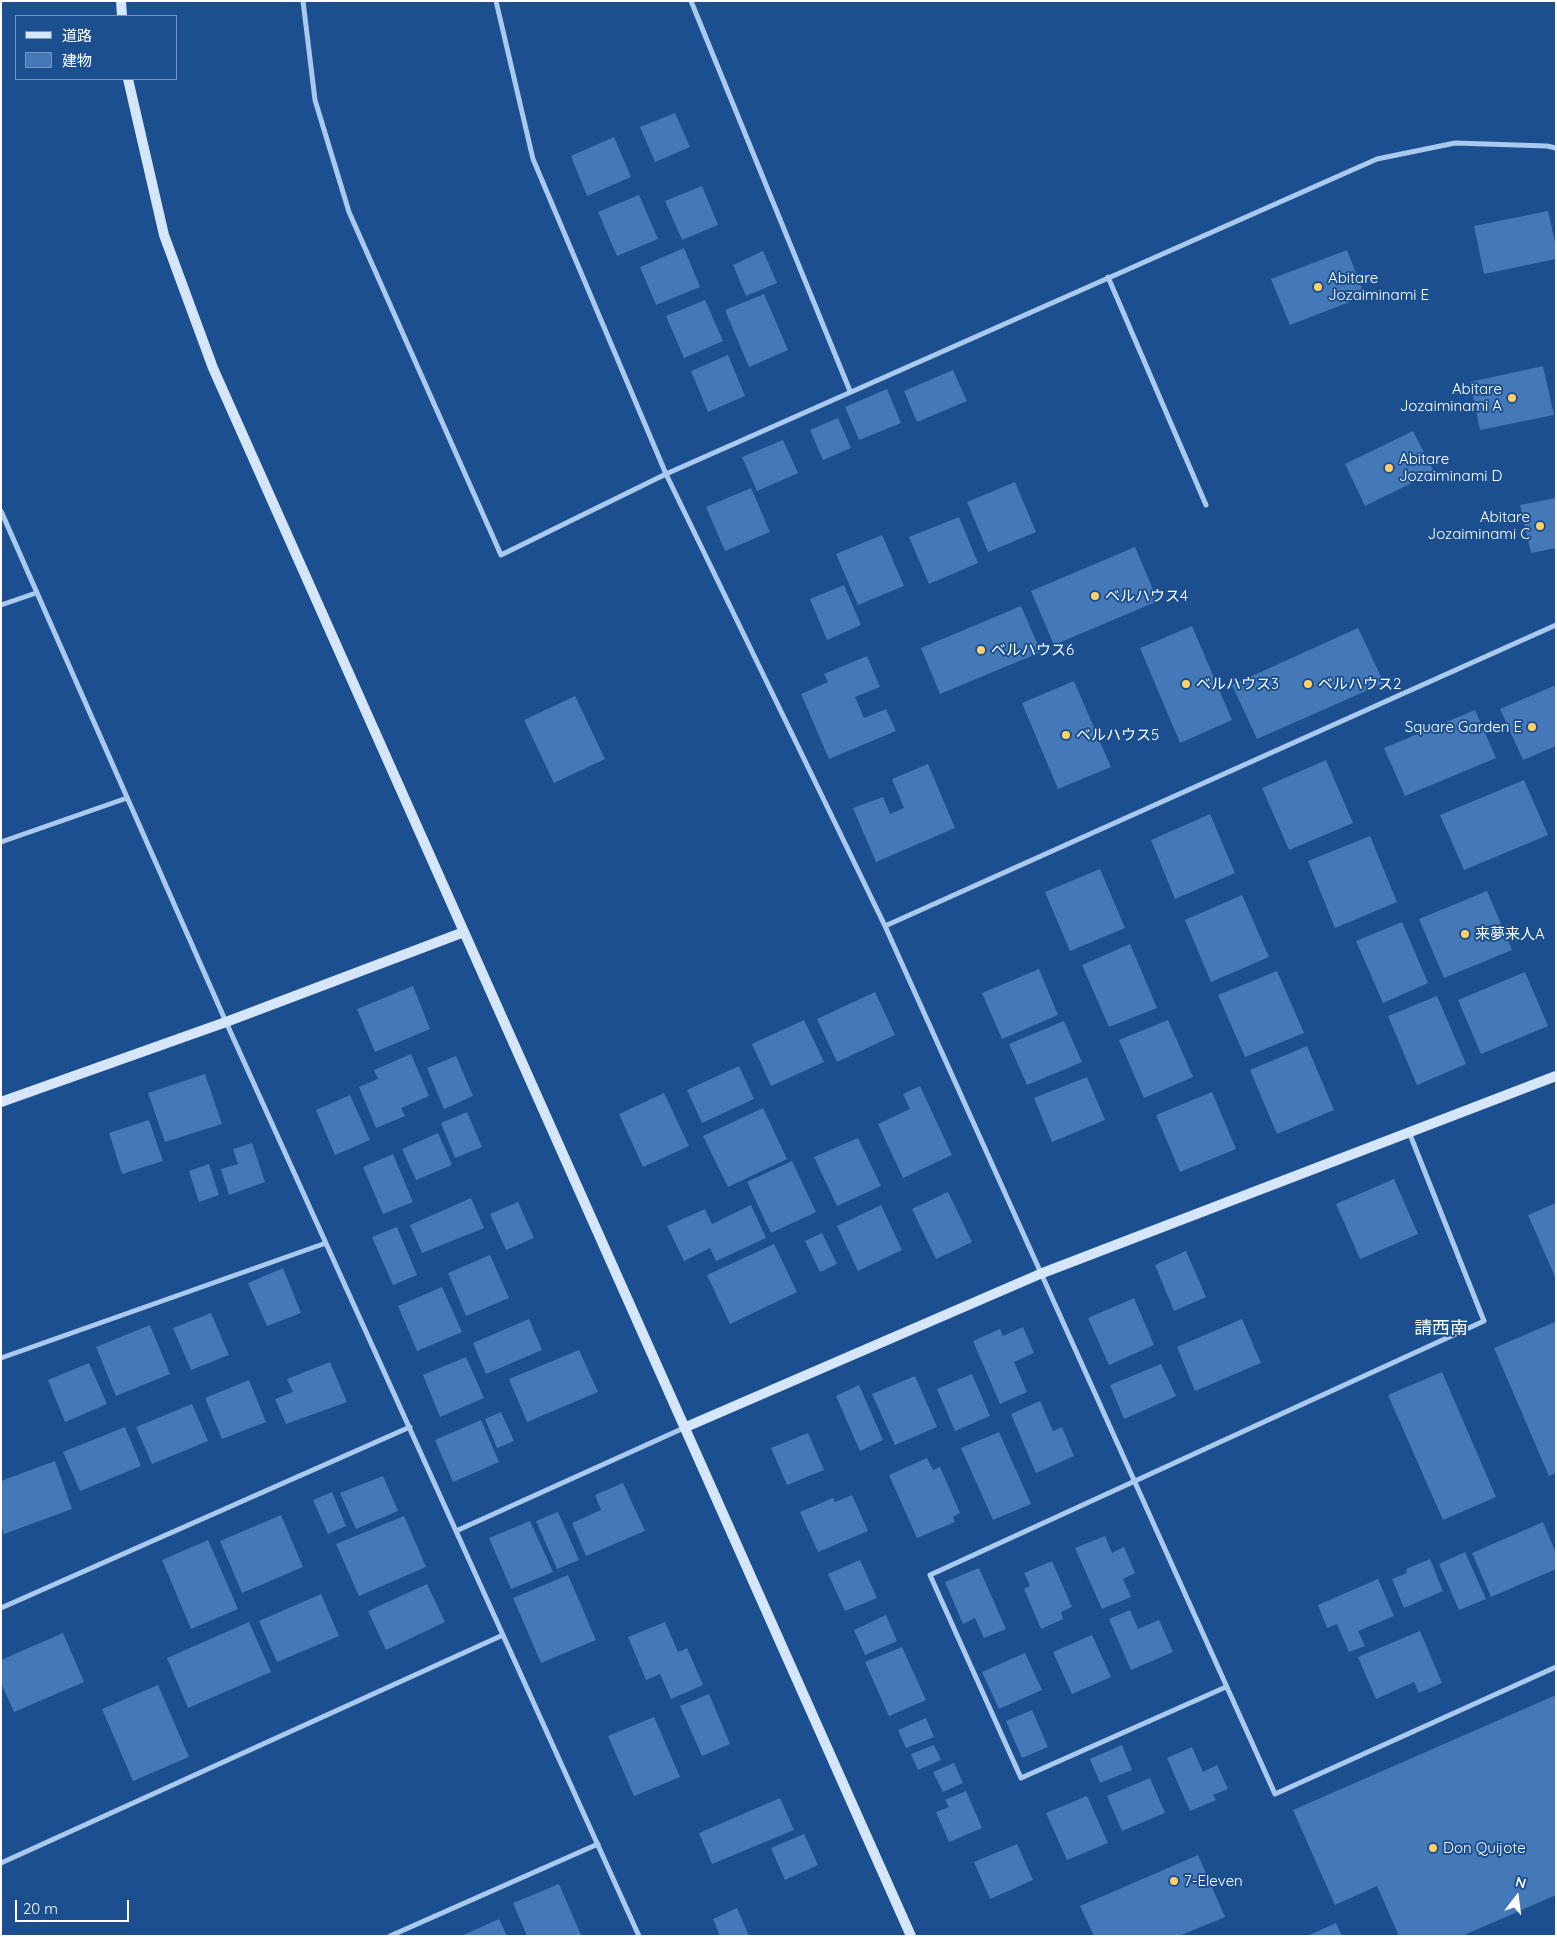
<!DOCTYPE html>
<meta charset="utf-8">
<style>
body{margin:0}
#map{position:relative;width:1557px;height:1937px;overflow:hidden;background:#1b4f8f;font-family:Quicksand,"Noto Sans JP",sans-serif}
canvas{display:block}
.frame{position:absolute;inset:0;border:2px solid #fff;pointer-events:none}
.legend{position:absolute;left:15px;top:15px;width:162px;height:65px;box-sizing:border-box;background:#1b4f8f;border:1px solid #7695bc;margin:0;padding:6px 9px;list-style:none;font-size:15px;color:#fff}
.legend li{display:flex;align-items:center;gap:10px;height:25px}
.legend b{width:25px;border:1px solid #7695bc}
.north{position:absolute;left:1492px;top:1872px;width:50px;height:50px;-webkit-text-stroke:4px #1b4f8f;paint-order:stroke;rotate:15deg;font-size:14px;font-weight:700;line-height:20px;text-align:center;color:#fff}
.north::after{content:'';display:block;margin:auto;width:18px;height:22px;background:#fff;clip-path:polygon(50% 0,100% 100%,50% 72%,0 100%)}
.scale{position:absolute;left:15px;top:1900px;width:114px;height:22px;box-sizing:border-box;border:2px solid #fff;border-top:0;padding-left:6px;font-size:15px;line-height:18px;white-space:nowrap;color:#fff;-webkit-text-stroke:4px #1b4f8f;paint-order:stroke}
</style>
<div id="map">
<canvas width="1557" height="1937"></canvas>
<div class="frame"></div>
<ul class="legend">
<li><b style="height:6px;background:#d6e6fa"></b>道路</li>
<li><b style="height:14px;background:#4478b7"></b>建物</li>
</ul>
<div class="north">N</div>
<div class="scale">20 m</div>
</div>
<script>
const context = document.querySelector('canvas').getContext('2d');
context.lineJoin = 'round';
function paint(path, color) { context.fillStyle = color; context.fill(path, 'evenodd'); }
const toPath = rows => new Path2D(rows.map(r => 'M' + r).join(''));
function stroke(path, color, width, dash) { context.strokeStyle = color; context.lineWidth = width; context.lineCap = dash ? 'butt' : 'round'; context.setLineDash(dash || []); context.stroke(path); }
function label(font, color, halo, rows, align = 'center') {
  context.font = font + ' Quicksand,"Noto Sans JP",sans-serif'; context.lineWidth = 4; context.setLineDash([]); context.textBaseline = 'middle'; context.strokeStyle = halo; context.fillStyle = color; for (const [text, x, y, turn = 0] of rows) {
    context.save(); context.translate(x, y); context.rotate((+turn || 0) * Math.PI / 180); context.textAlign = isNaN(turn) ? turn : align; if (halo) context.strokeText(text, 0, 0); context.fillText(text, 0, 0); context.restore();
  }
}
paint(toPath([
 [675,113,690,147,655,162,640,127],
 [614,137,631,177,587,196,571,156],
 [702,186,718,225,682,240,665,201],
 [639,195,658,239,617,256,598,212],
 [1548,211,1556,247,1556,259,1484,274,1474,226],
 [684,248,700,287,656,305,640,267],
 [1347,250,1365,296,1290,325,1271,279],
 [763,251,777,283,746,296,733,265],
 [764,294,788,350,749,367,725,310],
 [705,300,723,341,684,358,666,316],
 [728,355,745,396,708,412,691,371],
 [1543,366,1554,415,1480,430,1470,382],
 [953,370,967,401,917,422,904,391],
 [887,389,901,423,859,440,845,407],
 [838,418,851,448,823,460,810,430],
 [1413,431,1434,472,1365,506,1345,464],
 [783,440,798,473,757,491,742,457],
 [1015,482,1036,532,988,552,967,502],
 [751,488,770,532,725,551,706,507],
 [1556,498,1556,548,1531,553,1520,505],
 [959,517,978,563,929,584,909,537],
 [882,535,904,586,858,605,836,554],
 [1135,547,1158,601,1054,645,1031,591],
 [844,585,861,625,827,640,810,599],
 [1021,606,1041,652,940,694,921,648],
 [1192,626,1232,720,1180,743,1140,648],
 [1358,628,1384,683,1257,739,1232,685],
 [867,656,880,687,855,697,864,718,886,709,896,731,829,759,801,694,828,682,824,674],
 [1074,681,1111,767,1058,789,1022,703],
 [1556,685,1556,746,1523,760,1500,709],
 [575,696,605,759,554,783,524,720],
 [1475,710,1496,758,1405,796,1384,748],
 [1326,760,1353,823,1289,850,1262,788],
 [928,764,955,828,876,862,853,808,883,797,890,814,904,808,892,779],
 [1524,780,1548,835,1464,870,1440,815],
 [1210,814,1235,873,1175,899,1151,840],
 [1370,836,1397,902,1335,928,1308,861],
 [1100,869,1125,928,1070,951,1045,892],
 [1487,891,1512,950,1444,978,1419,919],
 [1242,895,1269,957,1211,982,1185,920],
 [1402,922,1428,983,1383,1003,1356,941],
 [1130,944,1157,1008,1109,1027,1082,965],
 [1039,969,1058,1015,1002,1039,982,993],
 [1277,971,1304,1033,1245,1057,1218,995],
 [1525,972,1548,1026,1481,1054,1458,1000],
 [413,986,430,1029,375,1052,357,1009],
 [875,992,895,1035,837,1062,817,1019],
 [1437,996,1466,1064,1417,1085,1388,1016],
 [804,1020,824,1062,771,1086,752,1044],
 [1168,1020,1193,1077,1144,1098,1119,1040],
 [1064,1021,1082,1062,1027,1085,1009,1044],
 [1307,1046,1334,1110,1277,1134,1250,1070],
 [411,1054,429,1096,401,1108,405,1116,376,1128,359,1087,378,1079,374,1070],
 [456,1056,473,1096,444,1109,427,1068],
 [739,1066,754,1099,702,1123,687,1090],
 [205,1074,222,1124,165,1142,148,1093],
 [1087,1077,1105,1120,1052,1142,1034,1098],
 [920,1086,952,1155,903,1178,878,1124,910,1109,903,1094],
 [1212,1092,1236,1149,1180,1172,1156,1115],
 [664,1093,689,1146,643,1167,619,1114],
 [350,1095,370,1140,335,1155,316,1110],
 [763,1108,787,1159,728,1187,703,1136],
 [467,1112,482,1147,455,1158,441,1123],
 [149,1120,163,1161,122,1174,109,1133],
 [438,1133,452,1165,416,1180,402,1149],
 [858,1138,881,1186,837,1206,814,1157],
 [252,1143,265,1182,229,1195,221,1169,238,1164,233,1149],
 [393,1154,413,1202,383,1214,363,1167],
 [792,1161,816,1212,771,1233,747,1182],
 [209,1164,219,1195,199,1202,189,1171],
 [1394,1179,1418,1234,1360,1259,1336,1204],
 [948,1192,972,1242,936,1259,912,1209],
 [471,1198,484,1228,422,1253,410,1225],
 [518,1202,534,1238,506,1250,490,1214],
 [1556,1203,1556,1279,1528,1215],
 [751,1205,766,1238,716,1261,710,1248,684,1261,667,1226,705,1209,712,1224],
 [881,1205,902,1250,858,1271,837,1226],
 [397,1227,417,1275,393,1285,372,1237],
 [822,1233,837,1264,820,1272,805,1241],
 [774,1244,797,1292,730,1324,707,1275],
 [1186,1251,1206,1297,1174,1311,1155,1265],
 [490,1255,509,1298,466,1316,448,1273],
 [283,1268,301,1313,267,1326,248,1283],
 [442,1287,462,1332,417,1351,398,1306],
 [1134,1298,1154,1345,1109,1365,1088,1318],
 [211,1313,229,1355,191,1370,173,1328],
 [529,1319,542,1350,486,1374,473,1343],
 [1242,1319,1261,1363,1195,1391,1177,1347],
 [1555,1322,1556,1473,1549,1476,1494,1348],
 [150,1325,170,1374,116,1396,96,1347],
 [1023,1327,1034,1353,1014,1362,1027,1392,1000,1404,973,1341,1000,1329,1003,1336],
 [579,1350,598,1392,527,1422,509,1379],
 [466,1357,484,1398,440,1417,423,1375],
 [330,1362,347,1402,286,1424,275,1399,293,1392,287,1379],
 [89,1363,107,1404,65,1422,48,1380],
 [1161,1364,1176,1396,1124,1419,1110,1385],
 [1442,1372,1496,1497,1443,1520,1388,1395],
 [972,1374,990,1416,955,1431,937,1389],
 [915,1376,937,1427,895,1445,872,1394],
 [249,1380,266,1422,222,1439,205,1398],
 [859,1385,883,1440,860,1451,836,1396],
 [1040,1401,1053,1431,1062,1427,1074,1456,1036,1473,1011,1414],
 [192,1404,208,1441,152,1464,136,1427],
 [501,1412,514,1441,497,1448,485,1419],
 [481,1420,499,1462,453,1482,435,1440],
 [125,1427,141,1466,80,1491,63,1452],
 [999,1432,1031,1504,993,1520,961,1448],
 [808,1433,824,1470,787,1485,771,1448],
 [927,1458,933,1470,940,1467,960,1513,953,1517,955,1522,917,1538,889,1475],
 [55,1461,72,1509,4,1534,1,1526,1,1481],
 [383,1476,398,1511,356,1529,340,1493],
 [623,1483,645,1531,586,1556,572,1523,601,1510,595,1495],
 [332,1492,346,1526,328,1534,313,1500],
 [852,1495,868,1531,818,1552,800,1512,833,1498,835,1502],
 [558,1512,579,1560,557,1569,536,1521],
 [281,1515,303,1567,242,1593,220,1541],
 [404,1516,426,1567,359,1596,336,1544],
 [530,1521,553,1572,511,1589,489,1538],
 [1543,1522,1556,1553,1556,1569,1491,1597,1472,1553],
 [1105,1536,1112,1553,1124,1547,1135,1573,1123,1579,1131,1597,1102,1609,1075,1548],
 [208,1540,238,1609,191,1629,162,1560],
 [1465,1552,1486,1599,1459,1610,1439,1564],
 [1430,1559,1443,1591,1404,1608,1392,1579,1407,1573,1406,1569],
 [860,1560,877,1598,845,1611,828,1574],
 [1052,1561,1072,1607,1061,1612,1063,1619,1041,1629,1024,1589,1030,1586,1024,1573],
 [979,1568,1006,1629,984,1638,975,1618,963,1624,945,1582],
 [568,1575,596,1640,541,1663,513,1598],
 [1378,1579,1394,1616,1358,1631,1365,1646,1349,1652,1337,1624,1327,1628,1318,1605],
 [427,1584,445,1622,386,1650,368,1611],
 [321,1594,339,1636,277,1662,259,1621],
 [1130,1610,1138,1629,1159,1620,1173,1652,1131,1670,1109,1619],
 [886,1615,897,1641,865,1655,854,1630],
 [249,1622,271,1672,188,1708,167,1658],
 [665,1622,678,1652,687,1648,703,1685,671,1699,660,1674,646,1680,628,1637],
 [1420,1631,1442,1683,1419,1693,1414,1682,1376,1699,1358,1657],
 [63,1633,84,1682,14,1712,1,1683,1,1660],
 [1092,1635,1111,1677,1072,1694,1053,1652],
 [902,1647,926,1700,889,1716,865,1662],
 [1025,1653,1042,1690,999,1709,982,1672],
 [158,1685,189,1757,133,1781,102,1709],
 [709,1694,730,1744,702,1756,680,1706],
 [1556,1695,1556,1895,1462,1936,1399,1936,1377,1886,1335,1905,1293,1810],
 [1032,1710,1048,1747,1022,1758,1006,1721],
 [654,1717,680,1777,634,1796,608,1736],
 [926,1718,934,1737,906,1748,898,1730],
 [934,1745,941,1760,918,1770,911,1754],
 [1122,1745,1132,1770,1100,1783,1090,1759],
 [1192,1747,1203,1772,1217,1765,1228,1789,1213,1795,1216,1800,1190,1811,1167,1758],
 [954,1763,963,1783,943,1792,933,1772],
 [1150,1778,1165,1813,1122,1831,1107,1796],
 [966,1791,982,1828,949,1842,936,1812,949,1807,945,1800],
 [1087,1796,1108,1843,1067,1860,1046,1813],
 [780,1798,794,1830,712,1864,699,1833],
 [804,1834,818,1865,785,1880,771,1848],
 [1017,1844,1033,1880,990,1899,974,1862],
 [1198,1855,1225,1917,1179,1936,1094,1936,1080,1906],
 [559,1884,581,1935,527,1936,513,1903],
 [737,1908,749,1936,720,1936,713,1919],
 [499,1919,507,1936,461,1936],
 [1336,1923,1342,1936,1307,1936]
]), '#4478b7');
stroke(toPath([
 [303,1,315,100,349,212,501,555,666,474,1377,159,1455,143,1547,146,1556,148],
 [496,1,533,159,666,474,885,926,1275,1794,1556,1667],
 [691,1,850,391],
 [1108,277,1206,505],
 [1,511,226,1022,639,1936],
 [1,605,36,593],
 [1,842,127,798],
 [885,926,1556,625],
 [1,1358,326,1243],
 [456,1531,686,1427],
 [1,1608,410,1427],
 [1226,1687,1021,1778,930,1575,1484,1321,1409,1132],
 [1,1863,503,1635],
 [390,1936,598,1844]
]), '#a9c9ee', 5);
stroke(toPath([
 [121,1,122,16],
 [128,79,164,235,213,368,911,1936],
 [1,1102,226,1022,464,932],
 [686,1427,1040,1274,1556,1076]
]), '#d6e6fa', 10);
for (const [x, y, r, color] of [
 [1318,287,5,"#ffd166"],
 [1512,398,5,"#ffd166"],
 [1389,468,5,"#ffd166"],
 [1540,526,5,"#ffd166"],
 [1095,596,5,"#ffd166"],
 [981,650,5,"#ffd166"],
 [1186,684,5,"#ffd166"],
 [1308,684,5,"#ffd166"],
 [1532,727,5,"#ffd166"],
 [1066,735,5,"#ffd166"],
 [1465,934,5,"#ffd166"],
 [1433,1848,5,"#ffd166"],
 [1174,1881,5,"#ffd166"]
]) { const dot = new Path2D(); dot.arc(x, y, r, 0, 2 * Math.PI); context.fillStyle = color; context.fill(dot); stroke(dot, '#1b4f8f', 2); }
label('15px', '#fff', '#1b4f8f', [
 ["Abitare",1328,278],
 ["Jozaiminami E",1328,295],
 ["Abitare",1502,389,"right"],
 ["Jozaiminami A",1502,406,"right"],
 ["Abitare",1399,459],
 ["Jozaiminami D",1399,476],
 ["Abitare",1530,517,"right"],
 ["Jozaiminami C",1530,534,"right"],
 ["ベルハウス4",1105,596],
 ["ベルハウス6",991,650],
 ["ベルハウス3",1196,684],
 ["ベルハウス2",1318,684],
 ["Square Garden E",1522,727,"right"],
 ["ベルハウス5",1076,735],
 ["来夢来人A",1475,934],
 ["Don Quijote",1443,1848],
 ["7-Eleven",1184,1881]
], 'left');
label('18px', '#fff', '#1b4f8f', [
 ["請西南",1441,1329]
]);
</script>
